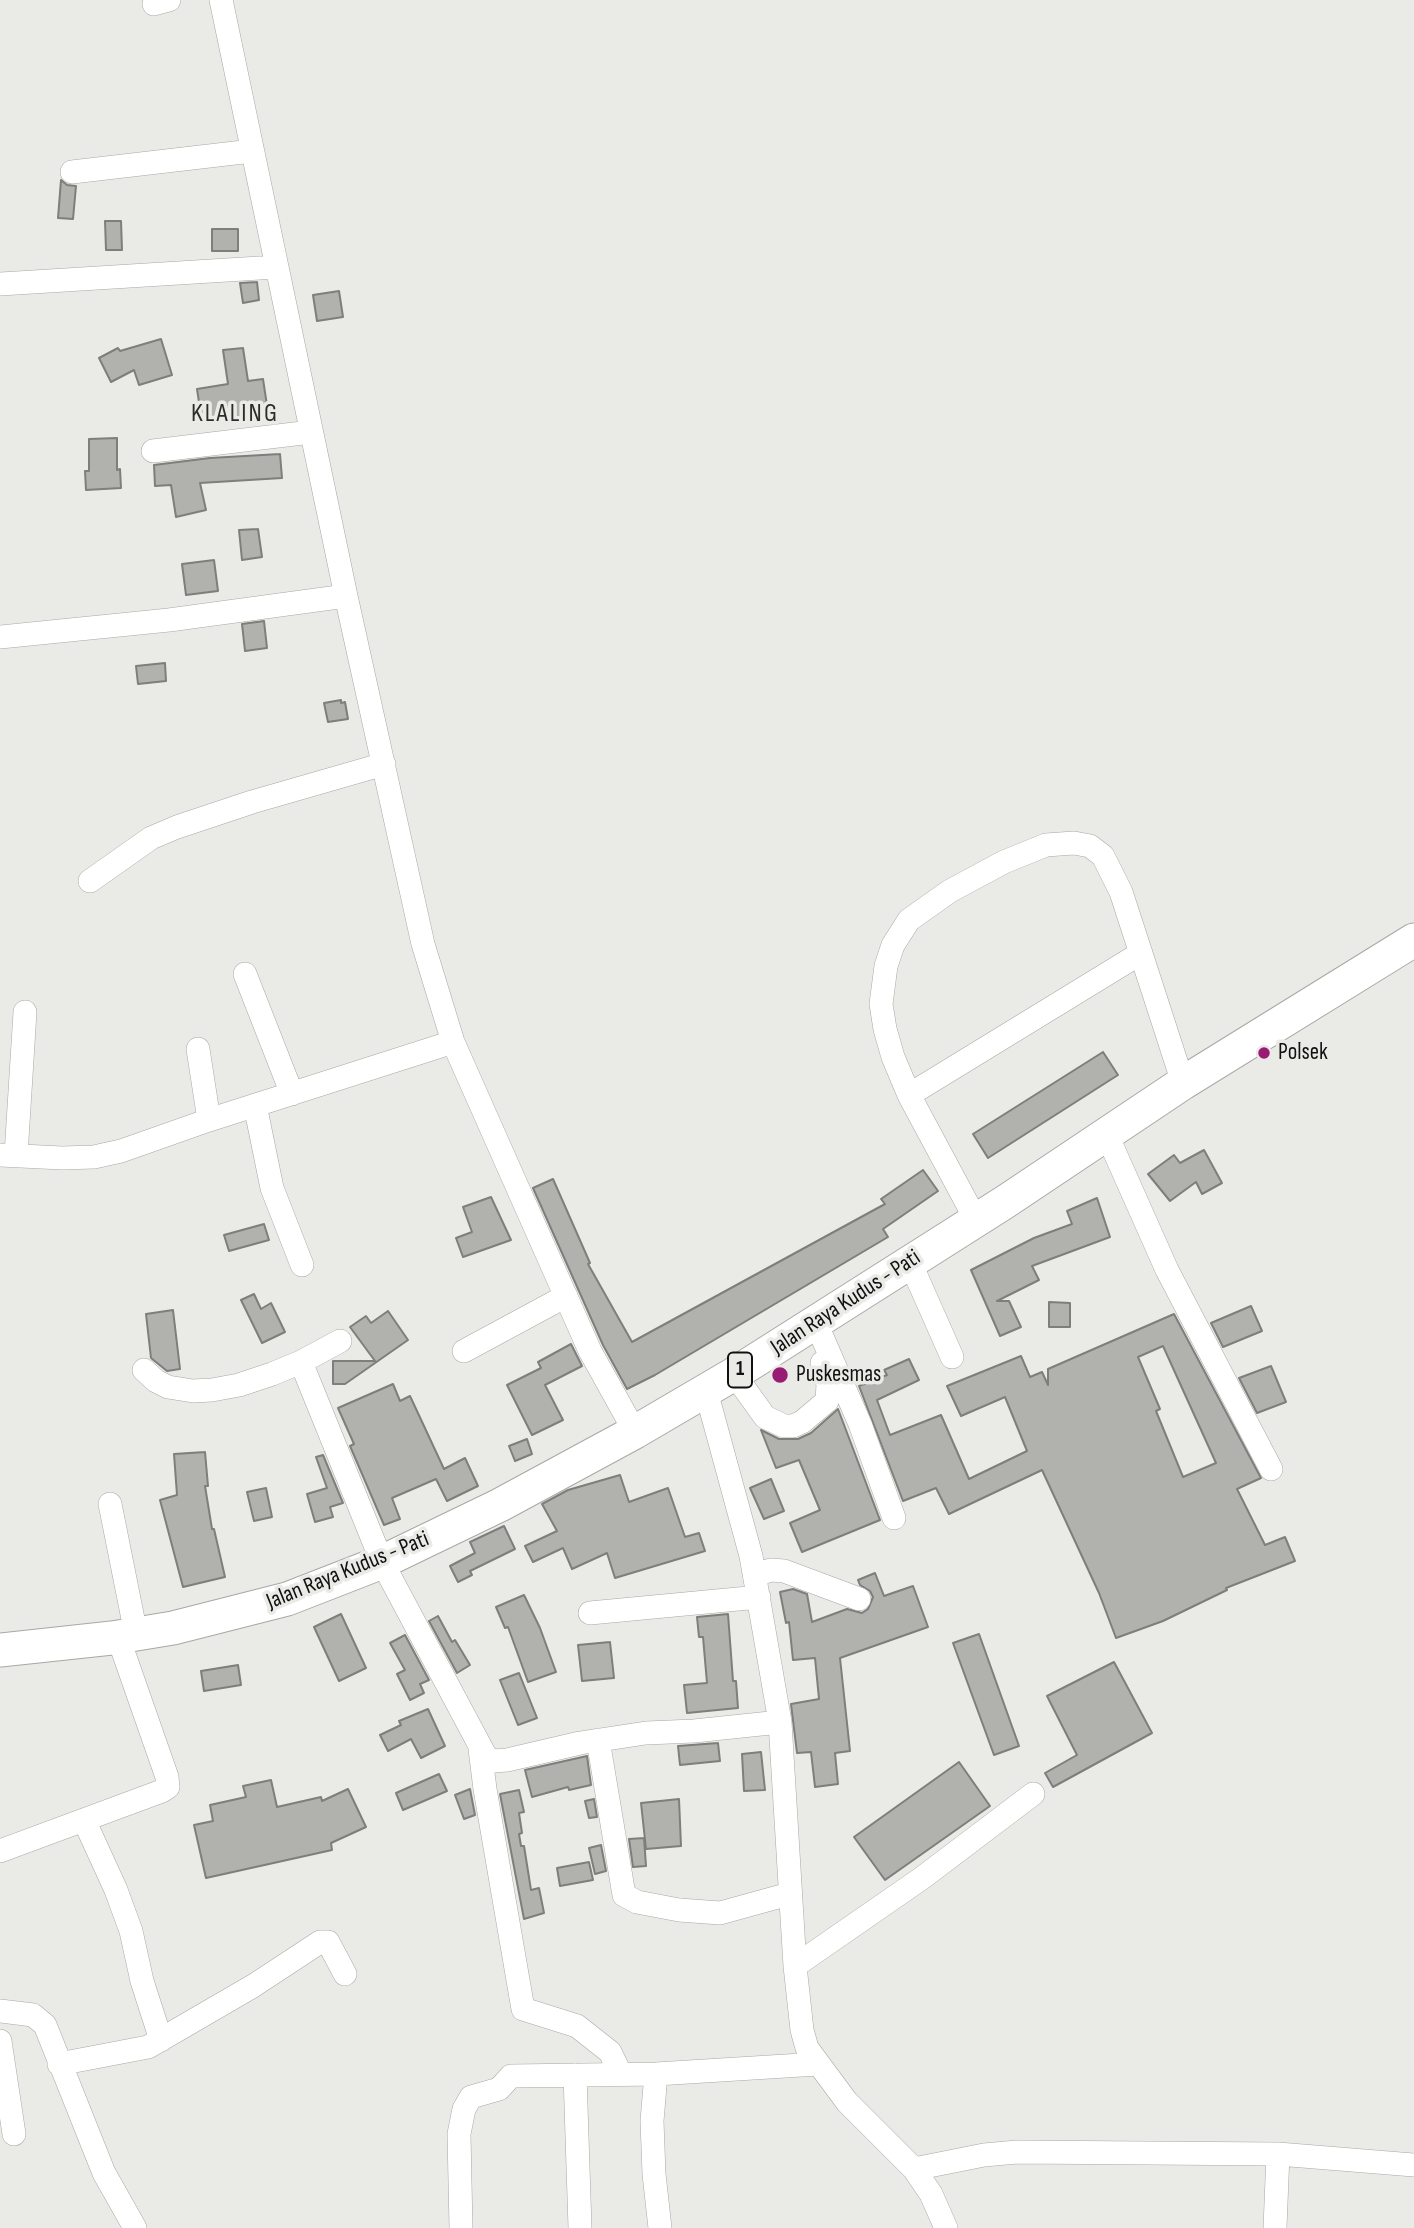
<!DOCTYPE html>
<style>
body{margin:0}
canvas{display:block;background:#eaeae6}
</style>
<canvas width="1414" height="2228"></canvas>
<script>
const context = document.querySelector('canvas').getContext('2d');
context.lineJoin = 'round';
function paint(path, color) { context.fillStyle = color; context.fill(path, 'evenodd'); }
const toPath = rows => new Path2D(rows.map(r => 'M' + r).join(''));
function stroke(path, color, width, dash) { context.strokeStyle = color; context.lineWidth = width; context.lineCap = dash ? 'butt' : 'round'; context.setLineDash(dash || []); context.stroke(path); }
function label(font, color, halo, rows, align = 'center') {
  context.font = font + ' "Sofia Sans Condensed",sans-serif'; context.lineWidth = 7; context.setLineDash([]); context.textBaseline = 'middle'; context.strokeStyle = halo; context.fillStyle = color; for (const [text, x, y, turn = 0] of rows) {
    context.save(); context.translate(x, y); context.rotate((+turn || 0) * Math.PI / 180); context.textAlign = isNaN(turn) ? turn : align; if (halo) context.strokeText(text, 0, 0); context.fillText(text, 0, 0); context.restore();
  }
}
const building = toPath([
 [61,180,67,185,76,186,73,219,58,218,61,180],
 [105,221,121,221,122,250,106,250,105,221],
 [212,229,238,229,238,251,212,251,212,229],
 [257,282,259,300,243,303,240,283,257,282],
 [339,291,343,317,317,321,313,295,339,291],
 [161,339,172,375,139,385,134,370,111,382,99,358,118,348,120,351,161,339],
 [243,348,248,381,263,379,268,412,202,422,197,389,228,384,223,350,243,348],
 [117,438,117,470,120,469,121,488,86,490,85,471,89,471,89,439,117,438],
 [280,454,282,478,200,483,206,510,176,517,171,485,155,486,154,465,210,458,280,454],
 [258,529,262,557,242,560,239,530,258,529],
 [214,560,218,591,186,595,182,564,214,560],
 [264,621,267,648,245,651,242,624,264,621],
 [165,663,166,681,138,684,136,666,165,663],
 [341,700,341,703,345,702,348,719,328,722,324,703,341,700],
 [1103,1052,1118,1075,988,1158,973,1134,1103,1052],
 [1204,1150,1222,1183,1202,1194,1196,1182,1170,1201,1148,1174,1174,1155,1180,1163,1204,1150],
 [923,1170,938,1191,883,1229,888,1237,655,1375,627,1389,603,1345,533,1188,553,1179,590,1263,588,1264,632,1342,885,1204,881,1199,923,1170],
 [491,1197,511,1240,463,1257,456,1238,472,1232,463,1207,491,1197],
 [1097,1198,1110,1237,1032,1266,1039,1280,997,1301,1009,1301,1021,1327,1000,1336,971,1270,1034,1238,1072,1224,1067,1211,1097,1198],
 [264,1224,269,1240,229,1251,224,1235,264,1224],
 [254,1294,261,1309,271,1303,285,1332,262,1343,241,1300,254,1294],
 [1049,1302,1070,1303,1070,1327,1049,1327,1049,1302],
 [1251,1306,1262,1331,1223,1347,1211,1323,1251,1306],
 [173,1310,180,1369,167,1371,151,1358,146,1314,173,1310],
 [388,1311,408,1340,345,1384,333,1384,333,1361,375,1361,350,1327,366,1316,371,1323,388,1311],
 [1174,1314,1261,1478,1237,1489,1265,1545,1285,1537,1295,1561,1226,1588,1227,1590,1163,1621,1116,1638,1099,1593,1042,1470,949,1514,936,1488,903,1501,859,1386,887,1375,884,1370,909,1359,919,1380,877,1400,890,1435,941,1415,969,1479,1027,1451,1005,1397,961,1416,947,1386,1021,1356,1030,1377,1042,1372,1048,1385,1048,1369,1174,1314],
 [1163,1346,1216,1463,1183,1477,1156,1411,1160,1409,1138,1357,1163,1346],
 [571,1344,582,1366,545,1385,563,1420,532,1435,507,1385,541,1368,538,1362,571,1344],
 [1271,1366,1286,1402,1257,1413,1239,1378,1271,1366],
 [393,1384,400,1401,410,1396,444,1469,465,1458,478,1486,447,1501,436,1479,392,1498,400,1519,384,1525,350,1446,354,1444,338,1408,393,1384],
 [838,1409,880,1520,802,1552,790,1523,820,1510,799,1460,776,1468,761,1430,779,1439,798,1439,811,1433,838,1409],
 [527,1439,532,1454,515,1461,509,1446,527,1439],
 [205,1452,208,1486,205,1486,212,1529,214,1529,225,1577,183,1587,160,1500,177,1495,174,1454,205,1452],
 [323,1455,343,1503,330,1507,333,1517,315,1522,307,1494,327,1488,316,1457,323,1455],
 [620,1475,629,1502,668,1488,685,1537,699,1533,705,1551,615,1578,607,1553,572,1569,563,1548,533,1562,525,1546,557,1531,542,1504,568,1490,620,1475],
 [771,1479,784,1511,764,1519,750,1488,771,1479],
 [266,1488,272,1517,254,1521,247,1492,266,1488],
 [504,1526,515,1549,470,1571,472,1575,458,1582,450,1566,475,1553,470,1542,504,1526],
 [875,1573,884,1596,913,1586,928,1627,840,1658,850,1751,835,1753,838,1784,815,1787,811,1752,797,1753,791,1704,819,1699,815,1658,793,1660,789,1622,786,1623,780,1592,793,1589,807,1594,812,1622,847,1609,862,1613,868,1609,873,1597,870,1591,860,1585,858,1580,875,1573],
 [524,1595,540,1628,556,1672,528,1682,508,1627,505,1628,496,1607,524,1595],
 [341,1614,366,1668,339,1681,314,1627,341,1614],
 [728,1614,733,1681,736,1681,738,1708,687,1713,684,1685,707,1683,703,1637,699,1637,697,1617,728,1614],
 [438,1616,452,1642,455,1640,470,1665,457,1673,429,1621,438,1616],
 [979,1634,1019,1746,994,1755,953,1643,979,1634],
 [405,1635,429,1680,420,1684,424,1693,410,1700,397,1674,405,1670,390,1643,405,1635],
 [610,1642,614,1678,582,1681,578,1645,610,1642],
 [1114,1662,1152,1733,1053,1787,1045,1773,1077,1755,1047,1696,1114,1662],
 [238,1665,241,1685,204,1691,201,1671,238,1665],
 [519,1673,537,1718,518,1725,500,1680,519,1673],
 [428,1709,445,1746,421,1758,411,1739,388,1751,380,1735,401,1725,399,1721,428,1709],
 [718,1743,720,1761,680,1765,678,1746,718,1743],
 [761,1752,765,1790,744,1791,742,1754,761,1752],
 [587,1756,591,1785,569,1790,568,1787,532,1797,525,1770,587,1756],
 [959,1762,990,1806,885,1880,854,1837,959,1762],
 [439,1774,447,1791,403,1810,396,1793,439,1774],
 [271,1780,277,1807,321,1797,322,1801,348,1789,366,1827,331,1843,332,1850,206,1878,194,1825,213,1821,210,1805,246,1797,243,1786,271,1780],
 [470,1789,475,1815,464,1819,455,1795,470,1789],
 [519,1790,524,1812,519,1813,522,1833,519,1834,521,1846,524,1846,531,1890,539,1888,544,1913,524,1919,500,1794,519,1790],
 [594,1799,597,1817,589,1818,585,1801,594,1799],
 [679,1799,681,1846,646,1849,641,1803,679,1799],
 [644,1838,646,1866,633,1867,629,1839,644,1838],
 [601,1845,606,1871,595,1874,589,1848,601,1845],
 [589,1862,593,1880,560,1886,557,1868,589,1862]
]);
paint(building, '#b1b2ae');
stroke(building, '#7e7e7a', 2);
const minor = toPath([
 [221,0,346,596,423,944,453,1042,590,1351,635,1432],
 [154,4,169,0],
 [72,172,252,151],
 [0,284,276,267],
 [153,451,311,432],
 [0,637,169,620,346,596],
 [90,881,151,838,177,827,252,802,384,764],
 [245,974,292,1094],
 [198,1049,209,1120],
 [909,1095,1141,953],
 [255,1105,272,1188,302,1265],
 [1107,1135,1167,1270,1271,1469],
 [0,1155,62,1158,94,1157,121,1151,209,1120,453,1042],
 [16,1155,25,1012],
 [976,1220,909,1095,893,1057,885,1029,881,1004,886,966,893,945,909,920,950,891,1004,862,1046,845,1074,843,1090,846,1103,856,1121,892,1183,1083],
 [910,1262,952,1357],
 [816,1323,860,1424,894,1518],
 [464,1351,566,1296],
 [301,1362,382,1562,486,1757,494,1761,507,1760,580,1743,646,1733,694,1731,780,1722],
 [144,1370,156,1381,168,1387,193,1391,212,1390,239,1385,272,1374,301,1362,340,1341],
 [734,1374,765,1417,784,1426,793,1426,802,1422,827,1401,828,1384,822,1363],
 [706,1391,751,1556,780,1722,795,1966,802,2030,807,2048,847,2102,914,2169,931,2194,946,2228],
 [110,1504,136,1634],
 [755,1575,771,1570,784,1571,859,1599],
 [590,1613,759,1597],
 [598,1740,624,1895,637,1902,679,1910,720,1913,789,1894],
 [480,1749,485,1789,523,2009,577,2026,610,2052,620,2073],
 [84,1820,116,1890,131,1931,142,1981,161,2040],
 [0,1851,162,1791,168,1787,167,1777,118,1637],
 [795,1966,922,1878,1033,1794],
 [0,2011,33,2015,45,2025,104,2173,135,2228],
 [0,2041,14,2134],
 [59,2064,148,2047,253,1986,320,1942,328,1942,345,1974],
 [656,2074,652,2121,654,2174,660,2228],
 [575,2075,580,2228],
 [914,2169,984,2155,1017,2152,1278,2154,1414,2165],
 [461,2228,459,2134,464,2109,471,2097,499,2089,511,2076,656,2074,818,2064],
 [1275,2228,1278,2154]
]);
const highway = toPath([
 [0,1650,112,1638,173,1628,287,1599,382,1562,500,1505,635,1432,734,1374,1005,1202,1183,1083,1414,940]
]);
stroke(minor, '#a8a8a4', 24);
stroke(highway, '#a8a8a4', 35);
stroke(minor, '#fff', 23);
stroke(highway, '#fff', 33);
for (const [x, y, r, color] of [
 [1264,1053,7,"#981c74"],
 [780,1375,9,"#981c74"]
]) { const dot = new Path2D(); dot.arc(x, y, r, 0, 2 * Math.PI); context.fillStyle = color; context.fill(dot); stroke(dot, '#eaeae6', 2.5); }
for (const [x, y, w] of [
 [740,1370,24]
]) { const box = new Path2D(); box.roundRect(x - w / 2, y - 17.5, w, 35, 5); context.fillStyle = '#eaeae6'; context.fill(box); stroke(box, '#111110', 2); }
label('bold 21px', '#111110', null, [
 ["1",740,1370]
]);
label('23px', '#111110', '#eaeae6', [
 ["Polsek",1278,1053],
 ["Puskesmas",796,1375]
], 'left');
label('23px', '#111110', '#eaeae6', [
 ["Jalan Raya Kudus - Pati",846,1303,-33],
 ["Jalan Raya Kudus - Pati",348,1571,-22]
]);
context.letterSpacing = '2px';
label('26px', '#2c2c29', '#eaeae6', [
 ["KLALING",235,414]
]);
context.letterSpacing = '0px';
</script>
